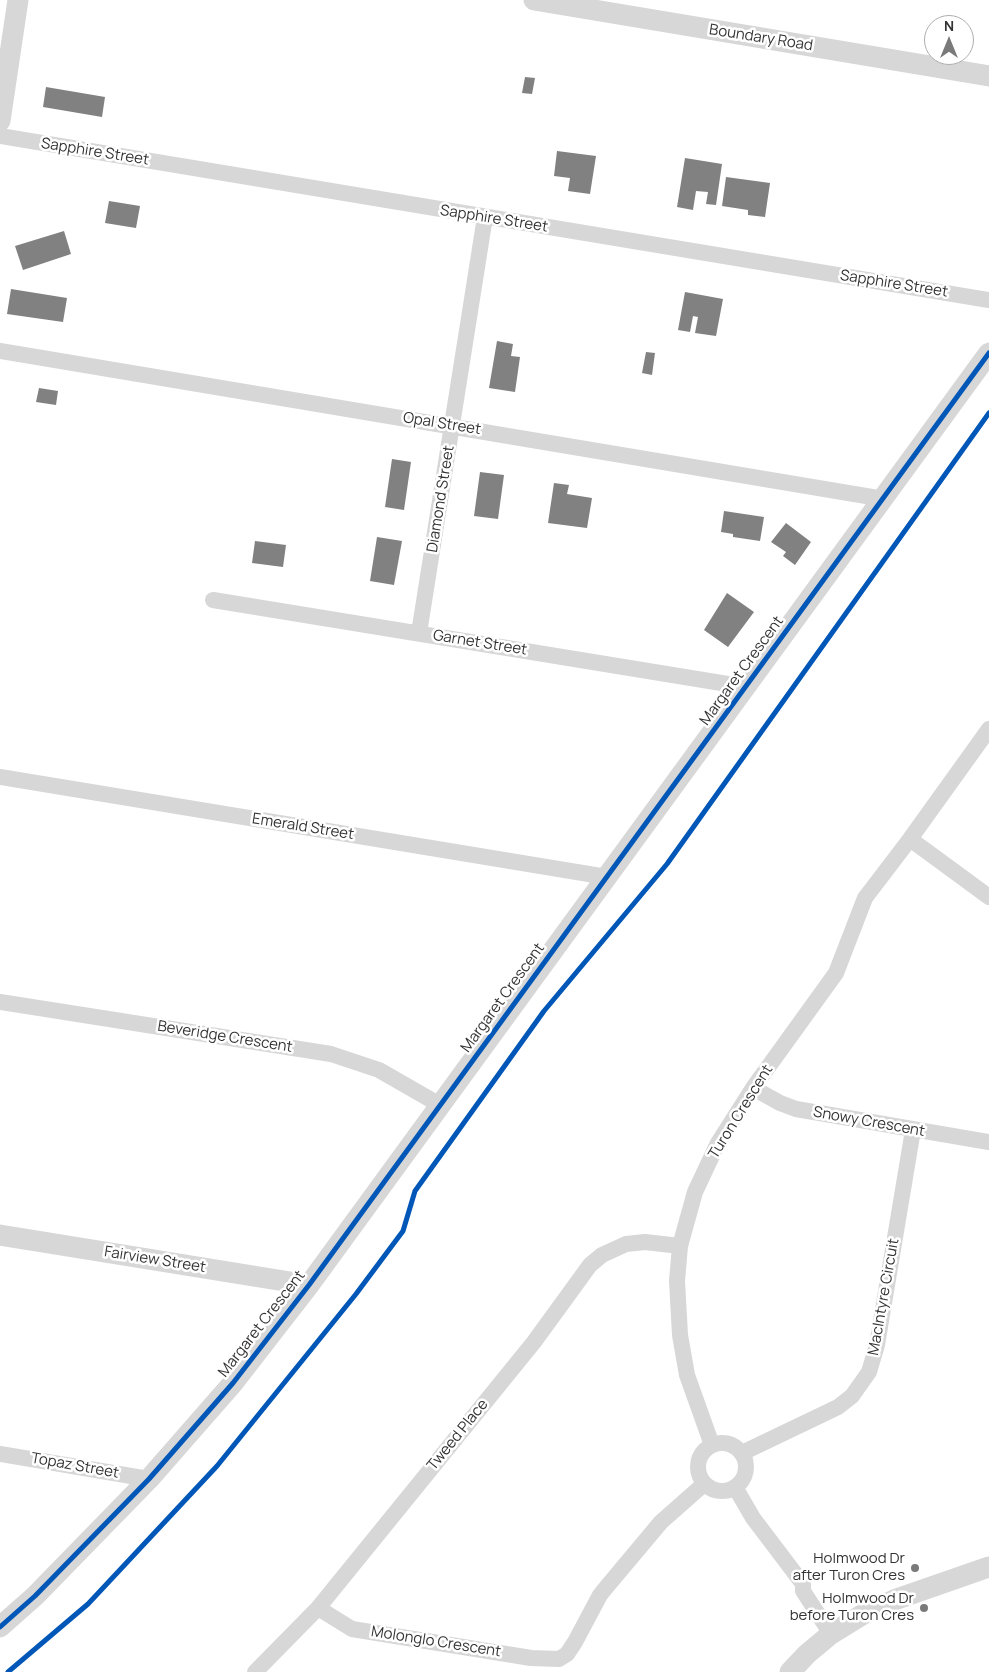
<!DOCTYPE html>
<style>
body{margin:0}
#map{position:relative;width:989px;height:1672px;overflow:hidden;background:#fff;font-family:Manrope,sans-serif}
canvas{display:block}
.north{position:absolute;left:924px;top:15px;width:50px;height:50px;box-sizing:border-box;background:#fff;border:1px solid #adadad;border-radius:50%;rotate:0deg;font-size:14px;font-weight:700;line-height:20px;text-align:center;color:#333}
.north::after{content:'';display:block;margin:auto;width:18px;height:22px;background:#7a7a7a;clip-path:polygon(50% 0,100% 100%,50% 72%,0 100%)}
</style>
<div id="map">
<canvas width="989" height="1672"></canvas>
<div class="north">N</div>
</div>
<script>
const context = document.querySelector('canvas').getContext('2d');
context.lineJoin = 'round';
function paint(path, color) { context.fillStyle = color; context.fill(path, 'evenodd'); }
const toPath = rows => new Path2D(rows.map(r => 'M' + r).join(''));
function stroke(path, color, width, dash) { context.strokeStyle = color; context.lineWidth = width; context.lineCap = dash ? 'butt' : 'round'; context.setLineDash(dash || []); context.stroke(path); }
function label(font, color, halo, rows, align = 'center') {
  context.font = font + ' Manrope,sans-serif'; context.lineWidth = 5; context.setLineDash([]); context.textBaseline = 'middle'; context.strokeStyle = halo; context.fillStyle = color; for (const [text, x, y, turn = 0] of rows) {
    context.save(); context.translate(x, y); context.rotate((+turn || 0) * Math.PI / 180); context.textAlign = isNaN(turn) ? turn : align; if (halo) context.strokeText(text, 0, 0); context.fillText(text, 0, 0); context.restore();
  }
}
paint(toPath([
 [525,77,535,78,532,94,522,93],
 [46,87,105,97,102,117,43,107],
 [557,151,596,156,590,194,568,191,570,178,554,176],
 [685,158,722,164,716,205,706,204,708,192,696,191,693,210,677,207],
 [726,177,770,183,765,217,748,215,748,210,722,206],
 [109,201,140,206,136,228,105,223],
 [64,231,71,254,23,270,15,246],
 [11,289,67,298,63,322,7,314],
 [685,292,723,299,716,336,695,333,698,317,693,316,690,332,678,330],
 [497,341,513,344,511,356,520,357,515,392,489,388],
 [646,352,655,353,652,375,642,373],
 [39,388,58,391,56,405,36,402],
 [392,459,411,462,404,510,385,507],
 [480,472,504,475,498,519,474,516],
 [554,483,569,485,567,494,592,498,587,528,548,523],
 [724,511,764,517,760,541,733,537,733,534,721,532],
 [786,523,811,542,795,565,783,556,786,552,771,542],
 [377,537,402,541,394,585,370,581],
 [255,541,286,545,283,567,252,563],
 [727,593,754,612,728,647,704,630]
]), '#818181');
stroke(toPath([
 [0,136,989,300],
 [0,351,884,499],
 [213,600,746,687],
 [419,633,485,217],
 [0,777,607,877],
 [910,839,989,897],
 [0,1002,331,1054,379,1070,440,1105],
 [753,1088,780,1103,796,1109,989,1142],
 '698 1467a24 24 0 1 1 48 0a24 24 0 1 1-48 0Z',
 [712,1445,687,1375,680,1335,677,1281,680,1246,695,1192,718,1143,753,1088,836,973,865,898,910,839,989,729],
 [742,1453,838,1407,852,1396,869,1372,877,1345,913,1130],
 [0,1454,149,1479],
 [735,1487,753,1518,803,1584,803,1591,831,1634],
 [318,1608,352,1629,531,1658,559,1659,567,1654,575,1642,600,1595,609,1584,661,1522,704,1484],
 [255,1672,318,1608,534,1342,590,1265,602,1255,626,1244,645,1242,680,1246]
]), '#d7d7d7', 16);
stroke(toPath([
 [534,0,989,76],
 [0,121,18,0],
 [0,1235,309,1285],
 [0,1627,35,1596,149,1479,233,1383,309,1285,989,353],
 [790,1672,807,1654,831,1634,865,1613,894,1600,989,1567]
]), '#d7d7d7', 21);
stroke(toPath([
 [0,1627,35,1596,149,1479,233,1383,309,1285,989,353],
 [8,1672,88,1604,217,1466,356,1294,403,1231,415,1191,544,1011,667,864,989,413]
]), '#0057b8', 5);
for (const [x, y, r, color] of [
 [915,1568,5,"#7a7a7a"],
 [924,1608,5,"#7a7a7a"]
]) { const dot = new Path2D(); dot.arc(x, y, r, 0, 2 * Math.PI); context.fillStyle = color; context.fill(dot); stroke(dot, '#fff', 2); }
label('15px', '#333', '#fff', [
 ["Boundary Road",761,38,9],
 ["Sapphire Street",95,152,9],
 ["Sapphire Street",494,219,9],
 ["Sapphire Street",894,284,9],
 ["Opal Street",442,424,9],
 ["Diamond Street",441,499,-81],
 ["Garnet Street",480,643,9],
 ["Margaret Crescent",742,671,-54],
 ["Emerald Street",303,827,9],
 ["Margaret Crescent",503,998,-54],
 ["Beveridge Crescent",225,1037,9],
 ["Turon Crescent",741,1112,-58],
 ["Snowy Crescent",869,1122,10],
 ["Fairview Street",155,1260,9],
 ["MacIntyre Circuit",884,1297,-80],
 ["Margaret Crescent",262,1324,-52],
 ["Tweed Place",458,1435,-51],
 ["Topaz Street",75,1466,10],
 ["Molonglo Crescent",436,1642,9]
]);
label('15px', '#333', '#fff', [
 ["Holmwood Dr",905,1559],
 ["after Turon Cres",905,1576],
 ["Holmwood Dr",914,1599],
 ["before Turon Cres",914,1616]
], 'right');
</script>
